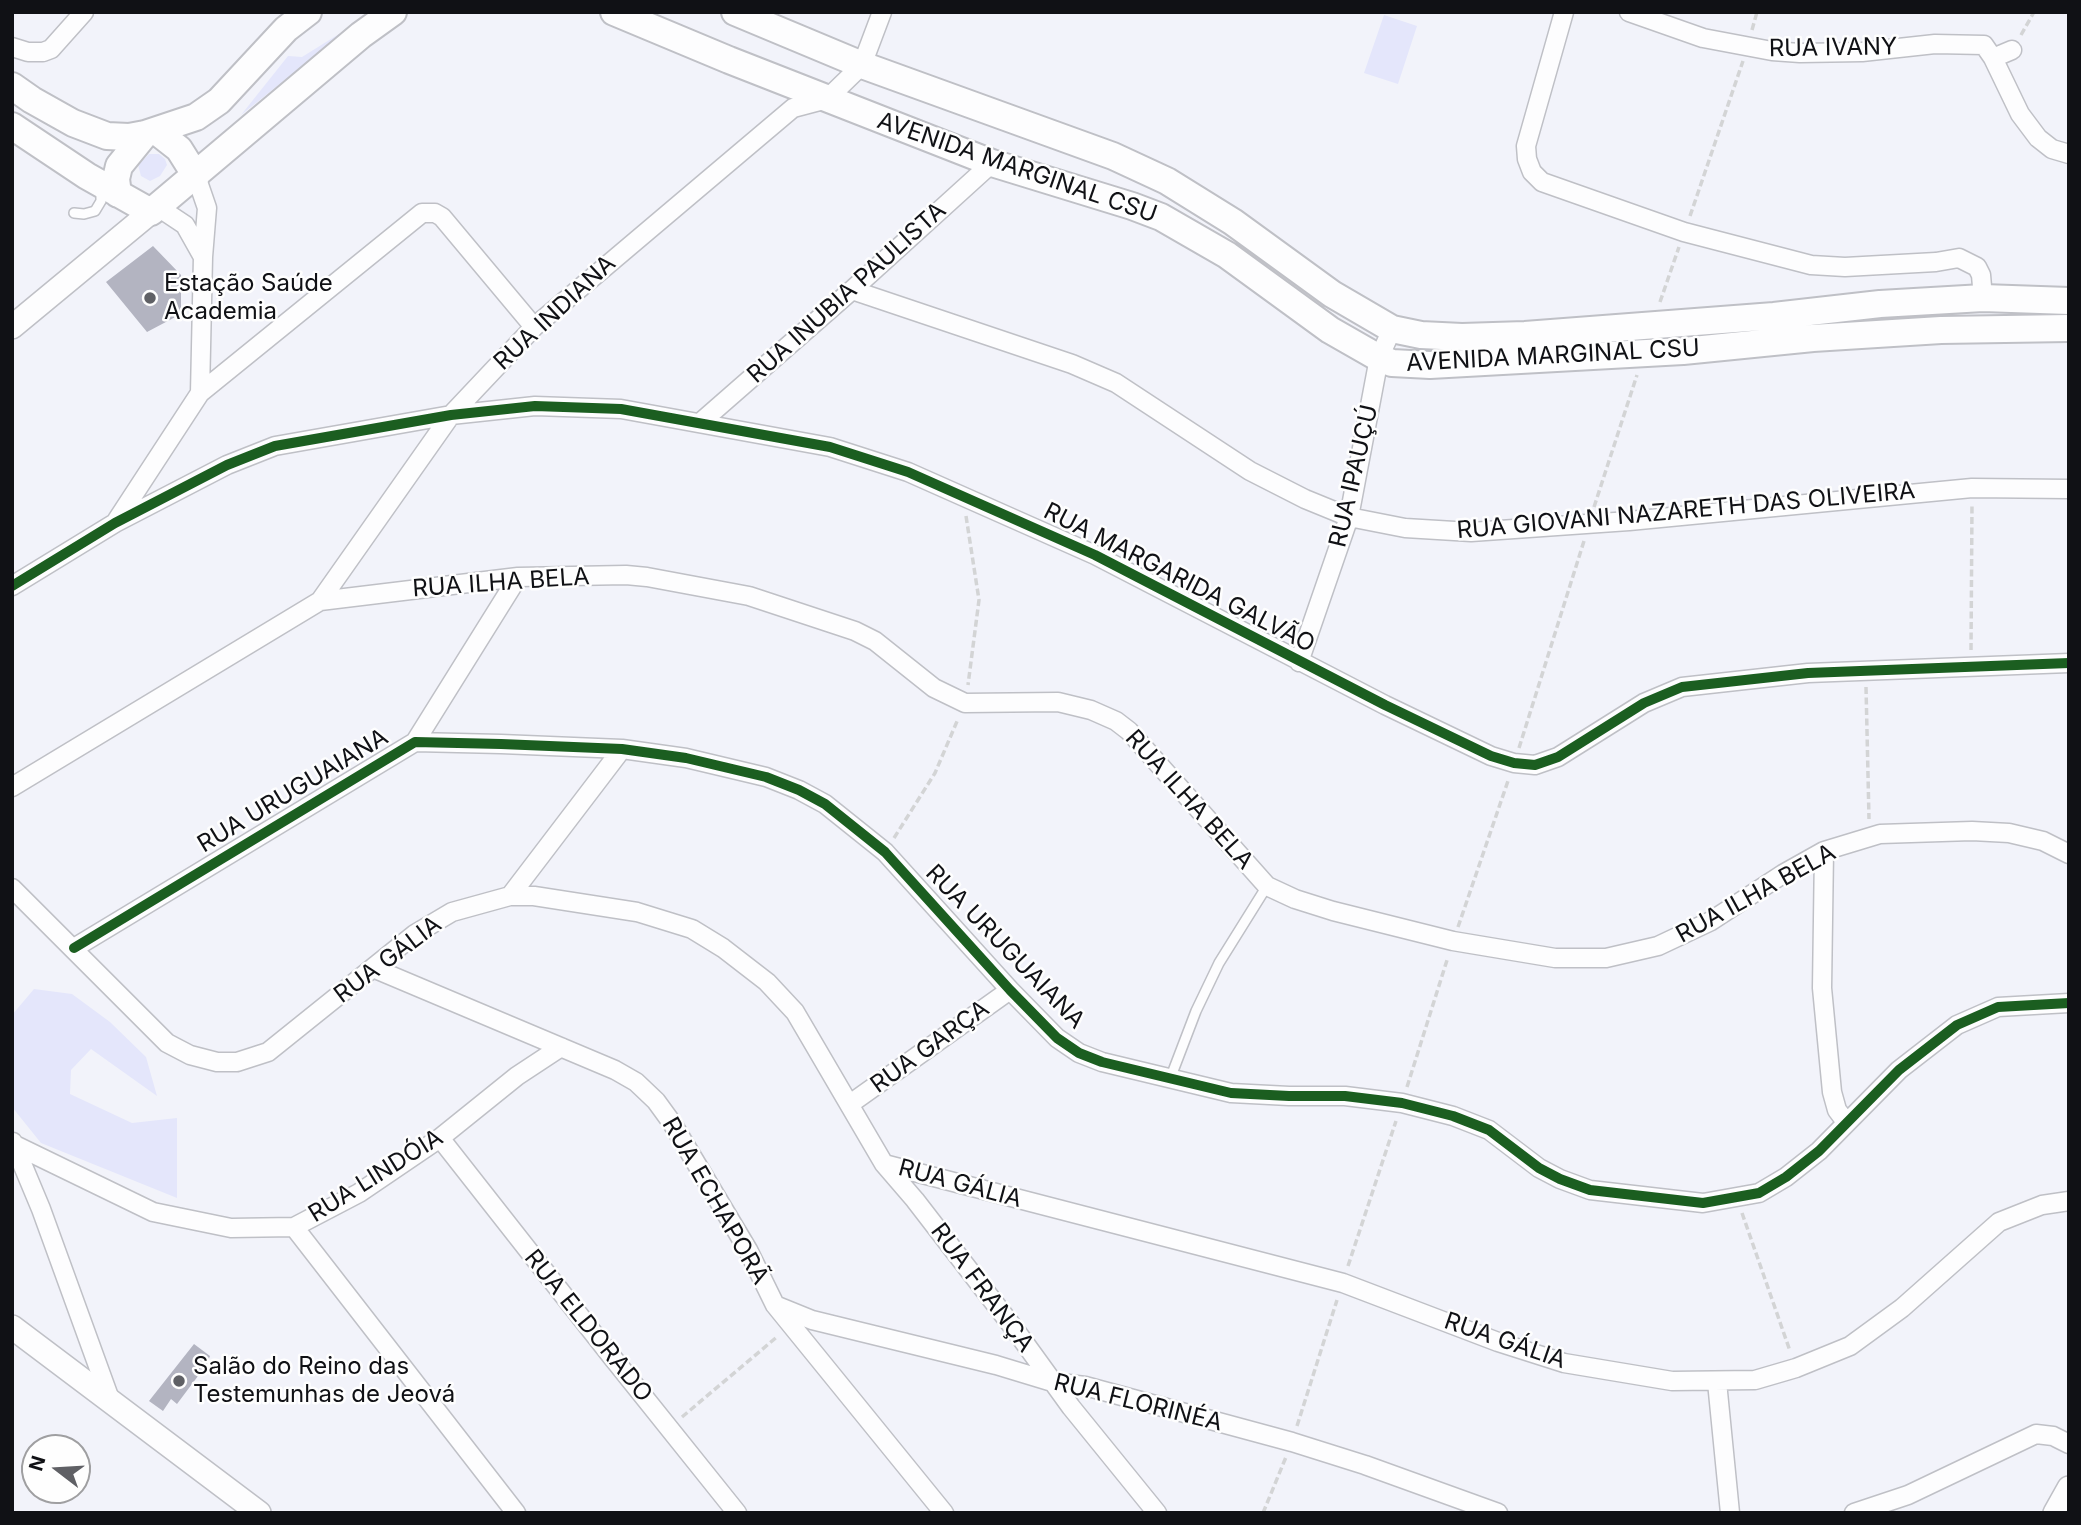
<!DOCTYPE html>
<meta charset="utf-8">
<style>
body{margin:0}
#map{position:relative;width:2081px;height:1525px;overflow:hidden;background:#f2f3fa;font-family:Inter,sans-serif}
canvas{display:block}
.frame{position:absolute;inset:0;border:14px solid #101115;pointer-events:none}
.north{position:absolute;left:21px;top:1434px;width:70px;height:70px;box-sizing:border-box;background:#fefefe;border:2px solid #9f9fa1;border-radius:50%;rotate:287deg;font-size:19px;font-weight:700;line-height:28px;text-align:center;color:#101115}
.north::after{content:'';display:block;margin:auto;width:24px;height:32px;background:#5f6065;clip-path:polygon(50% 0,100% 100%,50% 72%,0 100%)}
</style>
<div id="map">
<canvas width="2081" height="1525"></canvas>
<div class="frame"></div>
<div class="north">N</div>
</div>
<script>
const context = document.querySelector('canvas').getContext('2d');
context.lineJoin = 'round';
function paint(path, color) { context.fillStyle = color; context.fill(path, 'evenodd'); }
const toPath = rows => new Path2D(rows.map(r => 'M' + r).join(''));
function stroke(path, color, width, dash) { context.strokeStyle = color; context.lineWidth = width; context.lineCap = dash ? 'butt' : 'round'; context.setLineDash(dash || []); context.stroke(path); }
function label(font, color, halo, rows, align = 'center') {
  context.font = font + ' Inter,sans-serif'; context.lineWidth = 5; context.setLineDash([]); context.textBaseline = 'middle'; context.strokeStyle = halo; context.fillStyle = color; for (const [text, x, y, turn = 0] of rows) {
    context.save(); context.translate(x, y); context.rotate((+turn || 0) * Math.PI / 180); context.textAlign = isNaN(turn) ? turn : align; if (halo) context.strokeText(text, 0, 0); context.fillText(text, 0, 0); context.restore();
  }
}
paint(toPath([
 [1384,15,1417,26,1398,84,1364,73],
 [355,24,241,115,288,56,302,57],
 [149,154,159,154,165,159,167,165,160,176,150,181,141,176,138,165],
 [34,989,72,994,110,1022,146,1057,157,1096,91,1049,71,1070,70,1094,132,1123,177,1118,177,1198,41,1143,12,1107,12,1015]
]), '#e4e6fb');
paint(toPath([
 [153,246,181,275,181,314,147,332,106,282],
 [194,1344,210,1356,207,1364,177,1404,171,1399,163,1411,149,1401]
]), '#b3b4c1');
const service = toPath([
 [74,213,84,214,95,211,101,201,101,189],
 [1170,1079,1196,1011,1219,963,1267,886]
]);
const minor = toPath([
 [1564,12,1526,146,1527,159,1532,172,1542,182,1684,232,1811,265,1845,267,1936,262,1959,258,1977,267,1981,275,1983,298],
 [1629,12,1703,38,1772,51,1800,53,1862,52,1935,44,1984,45,1993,58,2020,114,2038,138,2052,149,2069,154],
 [12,47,28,52,43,52,51,49,84,12],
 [1993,58,2012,50],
 [158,207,185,225,203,257],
 [852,290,1072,364,1116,383,1250,471,1305,499,1349,517,1405,528,1471,532,1629,521,1972,488,2069,489],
 [200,393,422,213,435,213,442,217,534,327],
 [701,422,852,290,992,163],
 [117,520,200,393,203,257,207,208,196,176],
 [12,586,115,523,227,465,275,446,451,415,535,406,621,409,830,447,908,472,1095,555,1385,705,1491,756,1514,763,1535,765,1558,757,1644,703,1682,687,1808,673,2069,663],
 [320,601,451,415,534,327,793,108,827,99,862,65,882,12],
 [1299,662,1349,517,1379,358,1392,329],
 [415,742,518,577],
 [12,787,320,601,518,577,626,575,647,577,749,596,855,631,875,641,934,688,965,703,1058,702,1091,710,1116,721,1129,731,1267,886,1295,899,1333,911,1453,941,1555,958,1606,958,1658,946,1711,921,1783,874,1824,851,1880,834,1972,831,2009,833,2043,841,2069,854],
 [1824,851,1822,988,1832,1092,1837,1110,1846,1122],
 [12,888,167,1043,190,1055,217,1062,237,1062,268,1052,415,934,452,912,510,896,534,896,637,912,692,929,723,948,767,982,795,1012,884,1164,915,1200,1016,1331,1071,1407,1157,1513],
 [510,896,622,749],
 [74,948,415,742,501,744,622,749,686,758,766,777,799,790,825,804,885,852,1010,990,1057,1038,1079,1053,1102,1062,1231,1093,1289,1096,1345,1096,1402,1103,1453,1116,1489,1130,1539,1168,1560,1179,1590,1190,1703,1203,1759,1193,1786,1177,1819,1151,1899,1070,1957,1025,1998,1007,2069,1003],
 [373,968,615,1070,636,1082,656,1101,672,1123,748,1250,775,1305,944,1513],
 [850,1104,1010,990],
 [440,1138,612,1357,737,1513],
 [13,1142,41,1209,111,1402],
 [15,1145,153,1212,231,1228,294,1227,359,1193,440,1138,517,1076,561,1047],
 [884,1164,1343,1283,1498,1342,1564,1363,1672,1381,1755,1380,1796,1368,1850,1346,1902,1308,1999,1222,2042,1205,2069,1201],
 [294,1227,516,1513],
 [775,1305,812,1320,996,1365,1052,1382,1085,1386,1292,1442,1365,1465,1498,1513],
 [1717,1382,1730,1513],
 [1854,1513,1908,1495,2036,1434,2053,1436,2069,1444]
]);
const tertiary = toPath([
 [12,327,151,212],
 [12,1327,259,1513],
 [2055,1513,2069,1488]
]);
const secondary = toPath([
 [614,12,729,60,992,163,1132,206,1161,217,1227,255,1330,330,1379,358,1392,363,1430,365,1683,351,1813,338,1941,330,2069,328],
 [735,12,862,65,1113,156,1167,181,1233,222,1332,294,1392,329,1421,335,1462,337,1525,335,1774,316,1880,304,1983,298,2069,301],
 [12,86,32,100,73,123,107,136,129,137,145,134,196,117,219,101,286,29,308,12],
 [12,126,87,176,151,212,361,35,393,12],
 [156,131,179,149,196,176],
 [118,194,116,179,119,166,145,134]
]);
stroke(service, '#bfc0c6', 12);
stroke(minor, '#bfc0c6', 21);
stroke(tertiary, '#bfc0c6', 26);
stroke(secondary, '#bfc0c6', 30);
stroke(toPath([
 [1752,30,1757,12],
 [2021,35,2034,12],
 [1690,216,1743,61],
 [1660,302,1679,247],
 [1594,507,1637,375],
 [966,516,979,600,968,685],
 [1971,650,1972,504],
 [1866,687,1869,819],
 [1519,748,1584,541],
 [894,838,935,773,958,719],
 [1458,927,1509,778],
 [1407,1087,1448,957],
 [1742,1213,1790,1351],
 [1348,1266,1396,1121],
 [682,1417,778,1336],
 [1297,1426,1337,1300],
 [1263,1513,1286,1457]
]), '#d3d4d5', 3.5, [7, 3.5]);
stroke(service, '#fdfdfe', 9);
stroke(minor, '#fdfdfe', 18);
stroke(tertiary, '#fdfdfe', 23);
stroke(secondary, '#fdfdfe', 26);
stroke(toPath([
 [12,586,115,523,227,465,275,446,451,415,535,406,621,409,830,447,908,472,1095,555,1385,705,1491,756,1514,763,1535,765,1558,757,1644,703,1682,687,1808,673,2069,663],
 [74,948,415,742,501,744,622,749,686,758,766,777,799,790,825,804,885,852,1010,990,1057,1038,1079,1053,1102,1062,1231,1093,1289,1096,1345,1096,1402,1103,1453,1116,1489,1130,1539,1168,1560,1179,1590,1190,1703,1203,1759,1193,1786,1177,1819,1151,1899,1070,1957,1025,1998,1007,2069,1003]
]), '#1b5e20', 10);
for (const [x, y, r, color] of [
 [150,298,7,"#5f6065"],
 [179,1381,7,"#5f6065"]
]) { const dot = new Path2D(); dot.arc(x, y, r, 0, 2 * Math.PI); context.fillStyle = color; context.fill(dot); stroke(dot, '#fefefe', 2.5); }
label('24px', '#101115', '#fefefe', [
 ["RUA IVANY",1833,48,-1],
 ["AVENIDA MARGINAL CSU",1017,168,19],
 ["RUA INUBIA PAULISTA",847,293,-42],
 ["RUA INDIANA",555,313,-43],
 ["AVENIDA MARGINAL CSU",1553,356,-3],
 ["RUA IPAUÇÚ",1354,476,-77],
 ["RUA GIOVANI NAZARETH DAS OLIVEIRA",1686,511,-5],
 ["RUA MARGARIDA GALVÃO",1179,578,27],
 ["RUA ILHA BELA",501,583,-4],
 ["RUA URUGUAIANA",293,791,-31],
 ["RUA ILHA BELA",1189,800,48],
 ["RUA ILHA BELA",1756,894,-29],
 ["RUA URUGUAIANA",1005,947,46],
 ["RUA GÁLIA",388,960,-37],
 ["RUA GARÇA",930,1047,-36],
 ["RUA LINDÓIA",376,1176,-32],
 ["RUA GÁLIA",960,1184,15],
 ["RUA ECHAPORÃ",715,1201,60],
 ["RUA FRANÇA",982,1288,53],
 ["RUA ELDORADO",588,1326,51],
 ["RUA GÁLIA",1505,1341,19],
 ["RUA FLORINÉA",1138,1403,14]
]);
label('24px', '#101115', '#fefefe', [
 ["Estação Saúde",164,284],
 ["Academia",164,312],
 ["Salão do Reino das",193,1367],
 ["Testemunhas de Jeová",193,1395]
], 'left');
</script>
